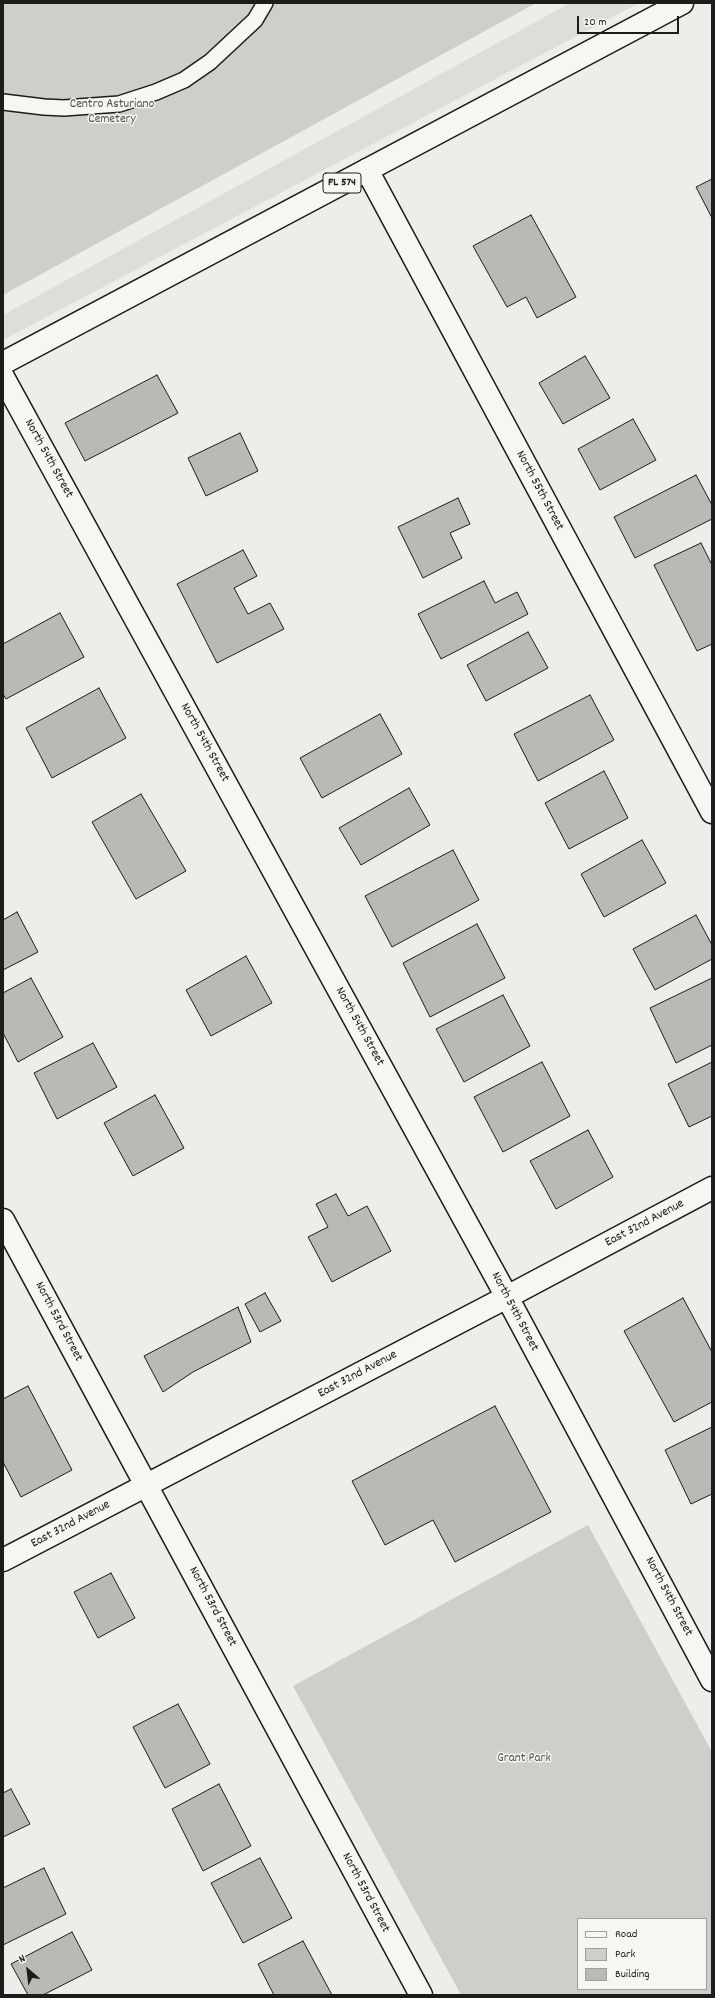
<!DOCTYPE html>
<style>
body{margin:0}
#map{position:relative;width:715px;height:1998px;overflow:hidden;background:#edede9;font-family:Dekko,sans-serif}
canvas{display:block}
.frame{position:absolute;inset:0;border:4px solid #1c1c1c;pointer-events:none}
.legend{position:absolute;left:577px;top:1918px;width:130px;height:72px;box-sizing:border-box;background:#f6f6f2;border:1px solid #9f9f9c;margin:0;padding:5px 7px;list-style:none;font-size:12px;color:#1c1c1c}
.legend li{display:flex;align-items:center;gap:8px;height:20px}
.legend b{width:20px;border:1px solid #9f9f9c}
.north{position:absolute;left:8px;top:1950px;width:40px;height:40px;-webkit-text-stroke:3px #f6f6f2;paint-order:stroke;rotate:332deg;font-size:11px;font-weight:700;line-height:16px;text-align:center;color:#1c1c1c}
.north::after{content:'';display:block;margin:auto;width:14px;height:18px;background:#1c1c1c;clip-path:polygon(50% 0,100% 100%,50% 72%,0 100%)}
.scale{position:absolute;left:577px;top:16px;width:102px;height:18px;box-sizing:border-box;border:2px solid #1c1c1c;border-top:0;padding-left:5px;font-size:12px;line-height:14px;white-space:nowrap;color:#1c1c1c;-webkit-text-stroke:3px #f6f6f2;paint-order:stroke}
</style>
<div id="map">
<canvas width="715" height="1998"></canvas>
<div class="frame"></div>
<ul class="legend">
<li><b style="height:5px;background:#f6f6f2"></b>Road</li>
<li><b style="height:11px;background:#cececb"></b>Park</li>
<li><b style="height:11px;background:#b9b9b6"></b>Building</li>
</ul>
<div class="north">N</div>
<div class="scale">20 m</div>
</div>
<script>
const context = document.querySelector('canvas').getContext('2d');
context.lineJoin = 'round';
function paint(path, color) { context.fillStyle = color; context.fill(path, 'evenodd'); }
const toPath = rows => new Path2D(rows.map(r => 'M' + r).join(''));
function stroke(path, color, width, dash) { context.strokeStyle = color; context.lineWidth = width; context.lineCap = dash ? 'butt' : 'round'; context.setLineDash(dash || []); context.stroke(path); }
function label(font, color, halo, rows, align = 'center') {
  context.font = font + ' Dekko,sans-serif'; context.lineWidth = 3; context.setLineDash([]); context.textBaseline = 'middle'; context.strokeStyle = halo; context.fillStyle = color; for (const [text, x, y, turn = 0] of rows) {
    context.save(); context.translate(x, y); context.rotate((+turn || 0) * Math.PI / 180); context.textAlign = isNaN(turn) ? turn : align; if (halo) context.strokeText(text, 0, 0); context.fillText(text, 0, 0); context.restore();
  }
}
paint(toPath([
 [570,3,639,3,3,340,3,315]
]), '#ddddda');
paint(toPath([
 [3,3,536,3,3,295],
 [588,1525,712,1752,712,1995,461,1995,293,1686],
 [578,1919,706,1919,706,1989,578,1989]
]), '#cececb');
const building = toPath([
 [712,179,712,218,696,187,712,179],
 [531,215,576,297,537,318,526,297,507,307,473,246,531,215],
 [585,356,610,398,563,424,539,383,585,356],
 [157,375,178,413,85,461,65,423,157,375],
 [633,419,656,460,600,490,578,449,633,419],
 [240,433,258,471,206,496,188,458,240,433],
 [696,475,712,505,712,519,635,558,614,517,696,475],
 [458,498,470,524,450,533,462,558,423,578,398,527,458,498],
 [701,543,712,565,712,644,697,651,654,565,701,543],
 [243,550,257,576,234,588,248,614,270,603,284,629,217,663,177,584,243,550],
 [484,581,495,603,517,592,528,614,441,659,418,614,484,581],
 [60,613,84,657,6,699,3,694,3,644,60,613],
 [528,632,548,668,486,701,467,665,528,632],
 [99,688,126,738,52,778,26,728,99,688],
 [590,695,614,740,538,781,514,734,590,695],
 [380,714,402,754,322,798,300,758,380,714],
 [604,771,628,818,569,849,545,803,604,771],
 [409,788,430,825,361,865,339,828,409,788],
 [141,794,186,871,136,899,92,822,141,794],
 [642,840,666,883,604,917,581,874,642,840],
 [453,850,479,900,392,947,365,896,453,850],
 [17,912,38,952,3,970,3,920,17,912],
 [696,915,712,945,712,959,655,990,633,949,696,915],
 [477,924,505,978,430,1017,403,963,477,924],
 [246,956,272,1003,211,1036,186,990,246,956],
 [31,978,63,1037,18,1062,3,1033,3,993,31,978],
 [712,978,712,1045,676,1063,650,1008,712,978],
 [503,995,530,1046,464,1082,436,1029,503,995],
 [93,1043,117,1087,57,1119,34,1073,93,1043],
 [542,1062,570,1116,503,1152,474,1097,542,1062],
 [712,1062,712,1116,689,1127,668,1084,712,1062],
 [155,1095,184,1148,133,1176,104,1123,155,1095],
 [588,1130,613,1177,556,1209,530,1161,588,1130],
 [336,1194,348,1216,367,1206,391,1251,332,1282,308,1237,328,1227,316,1204,336,1194],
 [265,1293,281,1321,260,1332,245,1304,265,1293],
 [683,1298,712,1352,712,1402,674,1422,624,1331,683,1298],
 [238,1307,251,1342,193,1372,163,1392,144,1356,238,1307],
 [28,1386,72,1470,21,1497,3,1462,3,1399,28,1386],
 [495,1406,551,1512,455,1562,433,1520,385,1545,352,1481,495,1406],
 [712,1427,712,1494,691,1504,665,1450,712,1427],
 [111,1573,135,1618,98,1638,74,1592,111,1573],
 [178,1704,210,1764,165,1788,133,1727,178,1704],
 [219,1784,251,1846,203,1871,172,1809,219,1784],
 [11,1789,30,1824,3,1837,3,1793,11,1789],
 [260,1858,292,1918,243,1943,211,1883,260,1858],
 [44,1868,66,1914,3,1945,3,1888,44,1868],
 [72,1932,92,1970,43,1995,28,1995,11,1964,72,1932],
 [303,1941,332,1995,274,1995,258,1964,303,1941]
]);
paint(building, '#b9b9b6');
stroke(building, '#1c1c1c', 1);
const service = toPath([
 [3,102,44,107,64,108,119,104,156,92,184,80,210,62,255,20,265,3]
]);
const minor = toPath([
 [367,170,712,812],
 [3,377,507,1297,712,1680],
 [3,1220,421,1995],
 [3,1560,507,1297,712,1188]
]);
const primary = toPath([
 [3,363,682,3]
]);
stroke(service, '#1c1c1c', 18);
stroke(minor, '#1c1c1c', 25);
stroke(primary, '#1c1c1c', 25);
stroke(service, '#f6f6f2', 15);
stroke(minor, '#f6f6f2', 22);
stroke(primary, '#f6f6f2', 22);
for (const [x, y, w] of [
 [342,183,38]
]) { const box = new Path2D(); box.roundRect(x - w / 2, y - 10, w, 20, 3); context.fillStyle = '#f6f6f2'; context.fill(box); stroke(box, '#1c1c1c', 1); }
label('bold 12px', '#1c1c1c', null, [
 ["FL 574",342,183]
]);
label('13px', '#515151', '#f6f6f2', [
 ["Centro Asturiano",112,105],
 ["Cemetery",112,120],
 ["Grant Park",524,1759]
]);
label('13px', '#1c1c1c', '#f6f6f2', [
 ["North 54th Street",48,459,61],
 ["North 55th Street",539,491,62],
 ["North 54th Street",204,743,61],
 ["North 54th Street",359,1027,61],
 ["East 32nd Avenue",645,1224,-28],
 ["North 54th Street",514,1312,62],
 ["North 53rd Street",58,1322,62],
 ["East 32nd Avenue",358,1375,-28],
 ["East 32nd Avenue",71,1525,-28],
 ["North 54th Street",668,1597,62],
 ["North 53rd Street",212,1607,62],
 ["North 53rd Street",365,1893,62]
]);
</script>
